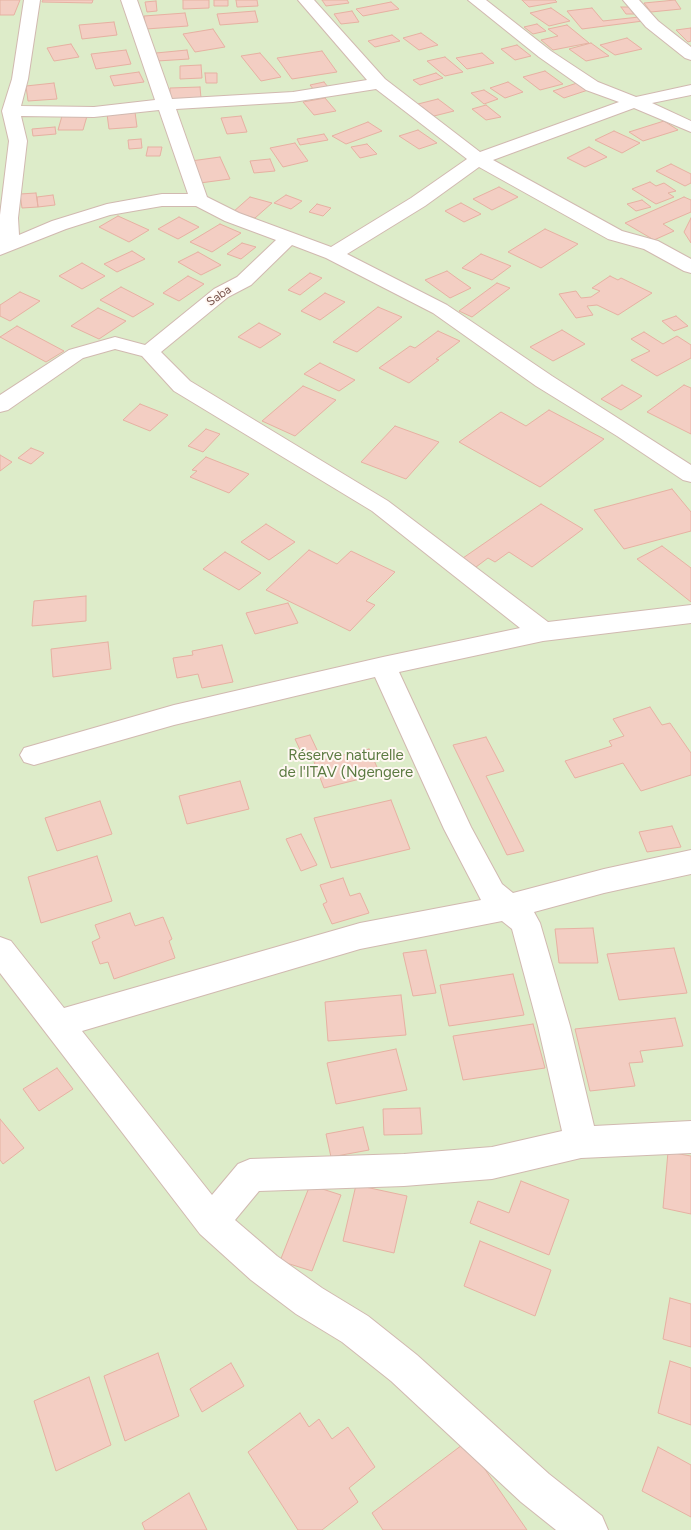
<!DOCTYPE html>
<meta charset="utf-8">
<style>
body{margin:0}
canvas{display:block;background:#fdf3ec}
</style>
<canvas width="691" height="1530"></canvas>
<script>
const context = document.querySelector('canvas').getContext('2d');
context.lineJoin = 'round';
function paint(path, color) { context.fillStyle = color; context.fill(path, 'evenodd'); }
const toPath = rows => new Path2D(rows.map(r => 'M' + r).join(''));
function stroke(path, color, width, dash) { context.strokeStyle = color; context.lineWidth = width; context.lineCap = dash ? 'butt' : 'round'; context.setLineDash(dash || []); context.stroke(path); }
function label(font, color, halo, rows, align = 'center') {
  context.font = font + ' Figtree,sans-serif'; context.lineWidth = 4; context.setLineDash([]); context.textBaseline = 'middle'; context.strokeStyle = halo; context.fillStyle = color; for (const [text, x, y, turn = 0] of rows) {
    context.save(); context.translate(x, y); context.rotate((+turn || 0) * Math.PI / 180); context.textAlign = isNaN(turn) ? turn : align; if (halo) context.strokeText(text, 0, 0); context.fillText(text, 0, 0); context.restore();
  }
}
paint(toPath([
 [0,0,691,0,691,1530,0,1530]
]), '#ddecc9');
const building = toPath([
 [0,0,20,0,14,15,0,15,0,0],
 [43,0,93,0,92,3,42,2,43,0],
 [183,0,209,0,209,8,183,9,183,0],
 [214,0,228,0,228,6,214,6,214,0],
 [236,0,257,0,258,6,237,7,236,0],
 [322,0,347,0,349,3,326,6,322,0],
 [522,0,555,0,557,2,529,7,522,0],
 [675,0,681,9,651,12,644,3,675,0],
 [156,1,157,11,147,12,145,2,156,1],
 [391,2,399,9,363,16,356,9,391,2],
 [621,7,629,7,634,14,626,14,621,7],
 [551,8,570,21,549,26,530,13,551,8],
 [592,8,603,21,639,17,643,21,582,29,567,11,592,8],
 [255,11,258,22,220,25,217,14,255,11],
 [352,11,359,22,341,24,334,14,352,11],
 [185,13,188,26,146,29,144,16,185,13],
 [114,22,117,35,82,39,79,25,114,22],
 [537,24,546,31,533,34,524,27,537,24],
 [567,25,589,43,553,50,541,40,558,36,548,29,567,25],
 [691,28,691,41,688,42,676,30,691,28],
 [213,29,225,47,195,52,183,34,213,29],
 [421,33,438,45,419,50,403,38,421,33],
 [392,35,400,41,375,47,368,41,392,35],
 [627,38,642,49,615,55,600,45,627,38],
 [591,43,609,56,586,61,569,49,591,43],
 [71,44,79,57,54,61,47,48,71,44],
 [517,45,531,56,515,60,501,49,517,45],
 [126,50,131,64,96,69,91,54,126,50],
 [187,50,189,59,157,61,156,53,187,50],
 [322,51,337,72,292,79,277,58,322,51],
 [260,53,281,77,261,81,241,56,260,53],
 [482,53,494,63,467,69,456,58,482,53],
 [445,57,463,72,445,76,427,61,445,57],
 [201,65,202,78,180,79,180,66,201,65],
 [545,71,563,84,540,90,523,77,545,71],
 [139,72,144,82,114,86,110,76,139,72],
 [205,73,217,73,217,83,206,83,205,73],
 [436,73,443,78,420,85,413,80,436,73],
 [324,82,328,87,314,90,310,85,324,82],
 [508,82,523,92,505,98,490,88,508,82],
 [54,83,57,99,28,101,26,86,54,83],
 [577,83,588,90,564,98,553,91,577,83],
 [200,87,201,98,170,99,170,88,200,87],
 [484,90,498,99,484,104,471,93,484,90],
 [325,98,336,111,314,115,303,102,325,98],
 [438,99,454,111,434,116,418,104,438,99],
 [486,105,501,117,486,120,472,109,486,105],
 [135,112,137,127,109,129,107,114,135,112],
 [62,116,87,116,83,130,58,130,62,116],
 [241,116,247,132,227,134,221,118,241,116],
 [664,121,678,130,643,141,629,132,664,121],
 [368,122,382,131,346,144,332,136,368,122],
 [55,127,56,134,33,136,32,129,55,127],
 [418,130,437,143,419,149,399,136,418,130],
 [614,131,640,143,622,153,595,140,614,131],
 [324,134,328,140,300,145,297,139,324,134],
 [141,139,142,148,129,149,128,140,141,139],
 [295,143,308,161,283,167,270,148,295,143],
 [367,144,377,154,360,158,351,147,367,144],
 [148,147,162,147,160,156,146,156,148,147],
 [589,147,607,157,585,167,567,158,589,147],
 [220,157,230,179,200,183,191,161,220,157],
 [270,159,275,171,254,173,250,161,270,159],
 [671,164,691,174,691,183,685,186,656,171,671,164],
 [650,182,656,186,664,183,676,191,668,193,674,197,656,204,632,189,650,182],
 [499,187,518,197,492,210,473,199,499,187],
 [36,193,38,207,22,208,20,194,36,193],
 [53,195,55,205,38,207,37,197,53,195],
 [286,195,302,201,291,209,274,203,286,195],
 [250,197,272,203,255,218,233,212,250,197],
 [684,197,691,200,691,212,663,224,674,231,654,240,625,223,684,197],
 [642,200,651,207,636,211,627,204,642,200],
 [461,203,481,214,464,222,445,211,461,203],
 [317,204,331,208,323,216,309,212,317,204],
 [118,216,149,230,129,242,99,227,118,216],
 [179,217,199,227,178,239,158,229,179,217],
 [691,218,691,243,684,232,691,218],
 [220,224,241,233,212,252,190,242,220,224],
 [545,229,578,244,541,268,508,252,545,229],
 [242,243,256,247,241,259,227,254,242,243],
 [132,251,145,259,117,272,104,264,132,251],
 [198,252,221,265,201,275,178,262,198,252],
 [481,254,511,266,492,280,462,268,481,254],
 [82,263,105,276,82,289,59,276,82,263],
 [447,271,458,279,471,288,450,298,425,280,447,271],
 [310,273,322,278,300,295,288,290,310,273],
 [188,276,204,284,179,301,163,293,188,276],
 [610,276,618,280,621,278,652,293,618,315,597,305,587,306,593,315,576,318,559,294,576,291,581,298,591,297,600,291,592,288,610,276],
 [497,283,510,288,472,317,459,311,497,283],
 [121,287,154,304,133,317,100,300,121,287],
 [20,292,40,301,10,321,0,316,0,305,20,292],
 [325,293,345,302,320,320,301,311,325,293],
 [378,307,402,317,357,352,333,342,378,307],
 [98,308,126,321,99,339,71,326,98,308],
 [676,316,688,326,674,331,662,321,676,316],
 [259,323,281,334,260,348,238,337,259,323],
 [17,326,64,351,46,362,0,337,17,326],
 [562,330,585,344,553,361,530,347,562,330],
 [438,331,460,341,436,359,439,360,409,383,379,368,410,346,415,348,438,331],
 [644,332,663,344,677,336,691,345,691,358,657,376,631,360,650,351,631,339,644,332],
 [320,363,355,380,339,391,304,374,320,363],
 [622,385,642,396,621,410,601,399,622,385],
 [684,385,691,388,691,434,647,412,684,385],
 [303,386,336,400,295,436,262,421,303,386],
 [140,404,168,415,150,431,123,420,140,404],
 [549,410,604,439,540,487,459,442,501,412,526,426,549,410],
 [395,426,439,442,406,479,361,462,395,426],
 [206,429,220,434,203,452,188,446,206,429],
 [31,448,44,453,31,464,18,458,31,448],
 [0,455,12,462,0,471,0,455],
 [206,457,249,474,229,493,190,477,197,471,192,470,206,457],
 [672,489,691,512,691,531,624,549,594,510,672,489],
 [541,504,583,529,532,567,509,552,495,562,488,558,476,567,463,558,541,504],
 [266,524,295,542,269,560,241,542,266,524],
 [662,546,691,568,691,602,637,559,662,546],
 [309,550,337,564,351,551,395,572,366,601,375,605,350,631,266,590,309,550],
 [225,552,261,573,239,590,203,569,225,552],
 [86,596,86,621,32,626,34,601,86,596],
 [288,603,298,623,255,634,246,613,288,603],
 [108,642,111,669,53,677,51,649,108,642],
 [222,645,233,682,202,688,198,674,177,678,173,658,193,655,192,651,222,645],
 [650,707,662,725,670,723,691,753,691,775,641,791,623,763,575,778,565,761,612,746,609,741,624,736,613,719,650,707],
 [310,735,318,752,303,756,295,739,310,735],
 [486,737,504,771,486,776,524,851,507,855,453,745,486,737],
 [369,749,380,774,324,788,314,762,369,749],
 [240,781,249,809,187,824,179,796,240,781],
 [391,800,410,849,331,868,314,818,391,800],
 [100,801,112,834,57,851,45,818,100,801],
 [672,826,681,847,647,852,639,832,672,826],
 [301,834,317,865,301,871,286,839,301,834],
 [97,856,112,901,41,923,28,877,97,856],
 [343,878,350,896,360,893,369,913,332,924,323,904,327,902,320,885,343,878],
 [130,913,135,926,163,917,172,939,169,941,175,958,114,979,108,962,100,964,92,942,100,938,95,925,130,913],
 [593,928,598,963,559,963,555,929,593,928],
 [674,948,687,993,619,1000,607,954,674,948],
 [426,950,436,993,413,996,403,953,426,950],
 [513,974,524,1015,449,1026,440,985,513,974],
 [401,995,406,1035,328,1041,325,1002,401,995],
 [675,1018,683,1046,640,1051,643,1062,629,1063,635,1086,590,1091,575,1029,675,1018],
 [533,1024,545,1068,463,1080,453,1036,533,1024],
 [396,1049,407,1090,336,1104,327,1063,396,1049],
 [57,1068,73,1089,39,1111,23,1089,57,1068],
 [420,1108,422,1134,384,1135,383,1109,420,1108],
 [0,1119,24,1148,3,1164,0,1160,0,1119],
 [363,1127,369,1150,331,1157,326,1134,363,1127],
 [668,1152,691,1156,691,1214,663,1208,668,1152],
 [521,1181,569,1200,549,1255,470,1223,478,1201,509,1213,521,1181],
 [310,1185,341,1195,312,1271,280,1261,310,1185],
 [356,1185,407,1196,394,1253,343,1241,356,1185],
 [480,1241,551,1270,535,1316,464,1286,480,1241],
 [670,1298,691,1304,691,1347,663,1339,670,1298],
 [158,1353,179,1416,125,1441,104,1376,158,1353],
 [670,1361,691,1368,691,1425,658,1413,670,1361],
 [231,1363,244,1386,202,1412,190,1389,231,1363],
 [89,1377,111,1445,56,1471,34,1401,89,1377],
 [300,1413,309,1427,319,1419,332,1439,348,1427,375,1467,349,1488,358,1502,322,1530,298,1530,248,1452,300,1413],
 [466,1442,527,1530,383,1530,372,1513,466,1442],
 [658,1447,691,1465,691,1517,642,1491,658,1447],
 [189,1493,207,1530,145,1530,142,1523,189,1493]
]);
paint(building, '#f3cec3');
stroke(building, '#e6b1a2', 1);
const minor = toPath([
 [24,0,40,0,28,79,21,106,94,107,155,100,121,0,137,0,172,99,293,92,367,80,298,0,314,0,385,79,480,152,619,102,586,90,539,57,468,0,486,0,551,51,598,82,636,97,691,85,691,95,652,103,691,121,691,132,634,108,493,160,622,231,658,241,691,259,691,273,684,271,644,249,608,239,479,167,425,206,347,254,447,305,552,376,691,465,691,482,683,480,617,436,536,386,433,313,326,258,292,245,251,285,228,297,161,352,190,381,388,501,548,622,691,605,691,623,543,641,399,672,471,827,502,884,513,893,604,869,691,850,691,874,604,893,534,912,540,923,570,1026,594,1126,691,1121,691,1153,581,1158,492,1179,404,1186,259,1191,235,1220,277,1256,322,1288,368,1316,417,1355,549,1474,602,1516,608,1530,556,1530,521,1502,391,1381,342,1342,296,1314,251,1280,200,1234,0,973,0,937,11,941,64,1008,360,923,481,900,444,829,375,677,174,725,34,765,24,762,20,755,24,748,174,705,383,657,520,628,372,511,174,391,142,356,115,349,83,358,8,410,0,412,0,395,69,350,115,337,145,345,214,289,237,277,276,240,225,221,196,206,162,206,110,215,66,229,0,255,0,215,9,141,2,111,12,79,24,0],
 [376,89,467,159,411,198,331,247,239,213,207,197,176,109,293,102,376,89],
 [159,110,188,194,162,194,107,204,52,221,19,235,18,218,27,141,21,116,94,117,159,110],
 [502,921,512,929,538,1026,562,1131,492,1147,404,1154,250,1159,238,1164,212,1195,82,1031,360,949,502,921],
 [623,0,639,0,658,21,691,47,691,60,685,58,646,27,623,0]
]);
stroke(minor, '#d1b9b0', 2);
paint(minor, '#fff');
label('12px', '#7a554d', '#fff8f3', [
 ["Saba",219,296,-35]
]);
label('15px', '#5b7a41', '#fff8f3', [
 ["Réserve naturelle",346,756],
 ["de l'ITAV (Ngengere",346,773]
]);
</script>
